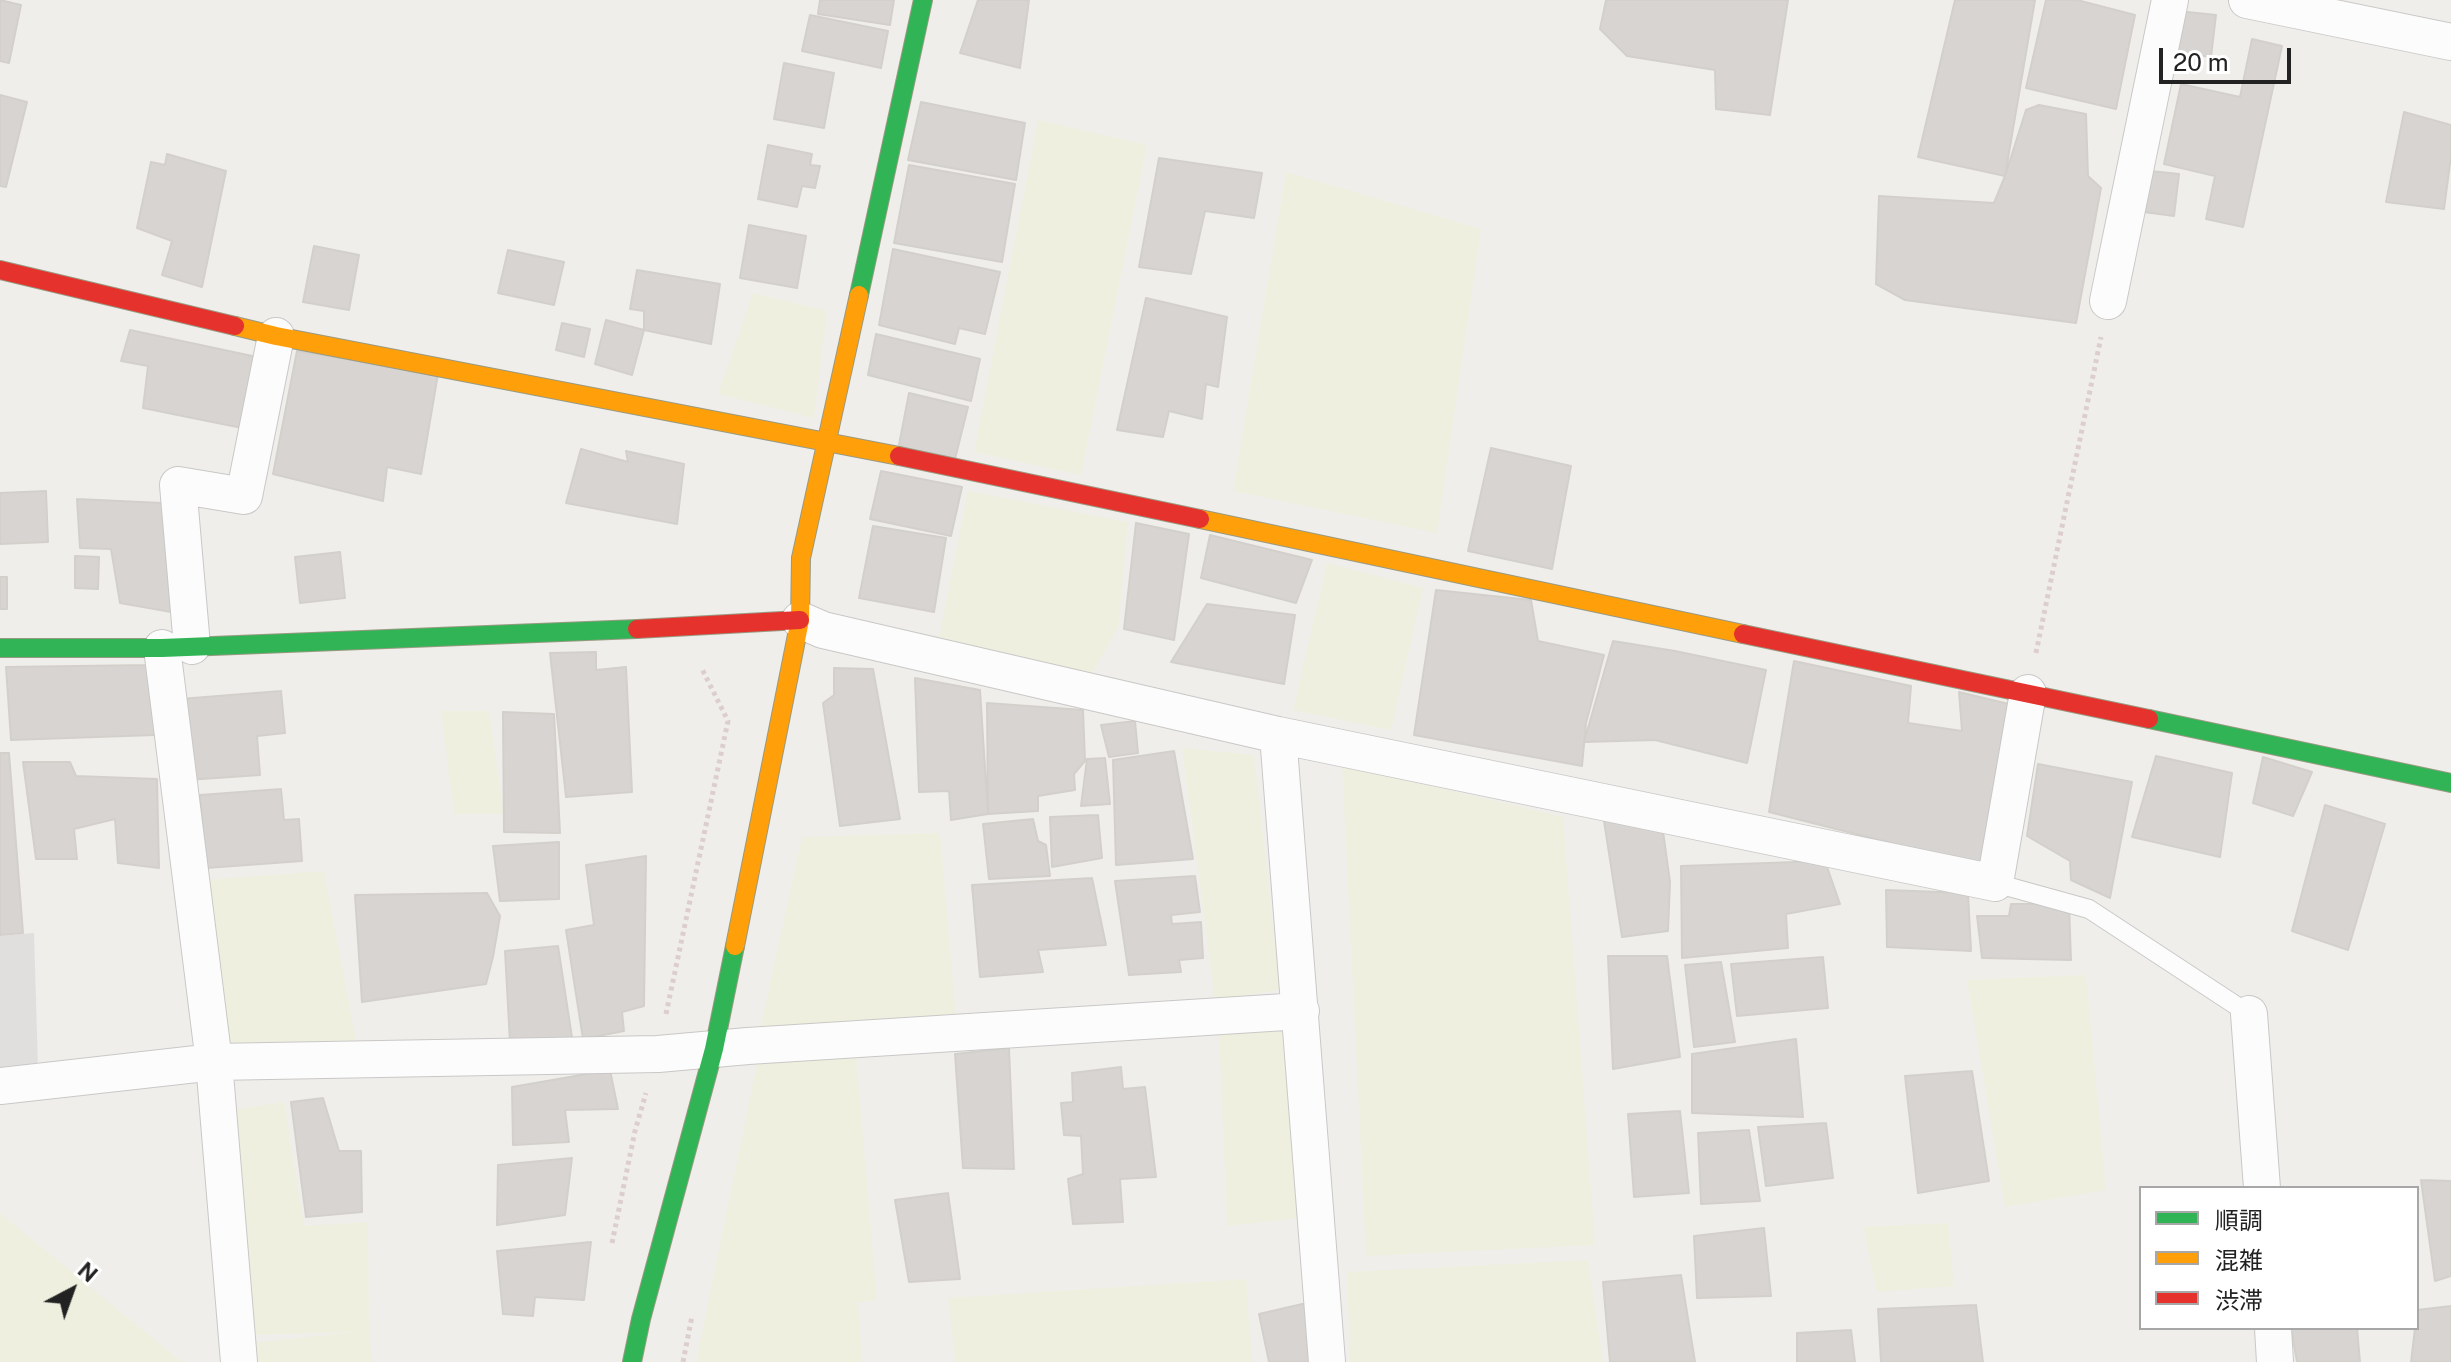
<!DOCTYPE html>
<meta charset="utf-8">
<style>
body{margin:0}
#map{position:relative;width:2451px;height:1362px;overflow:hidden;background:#f0eeeb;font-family:"Public Sans","Noto Sans JP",sans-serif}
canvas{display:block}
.legend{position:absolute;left:2139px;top:1186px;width:280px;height:144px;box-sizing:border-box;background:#fff;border:2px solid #a7a7a7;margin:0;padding:10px 14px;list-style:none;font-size:24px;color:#222}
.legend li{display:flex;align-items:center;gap:16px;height:40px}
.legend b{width:40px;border:2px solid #a7a7a7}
.north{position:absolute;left:32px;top:1250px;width:80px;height:80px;-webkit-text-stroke:6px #fff;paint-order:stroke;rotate:41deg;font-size:22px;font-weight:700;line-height:32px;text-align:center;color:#222}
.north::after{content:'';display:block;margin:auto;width:28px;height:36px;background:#222;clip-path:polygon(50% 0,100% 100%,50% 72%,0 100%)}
.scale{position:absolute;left:2159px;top:48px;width:132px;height:36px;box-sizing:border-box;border:4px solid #222;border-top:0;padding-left:10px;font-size:24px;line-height:28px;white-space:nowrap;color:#222;-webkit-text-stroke:6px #fff;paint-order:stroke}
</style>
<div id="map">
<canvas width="2451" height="1362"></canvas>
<ul class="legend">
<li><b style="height:10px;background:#30b455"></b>順調</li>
<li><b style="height:10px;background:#ff9f0a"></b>混雑</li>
<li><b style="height:10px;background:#e5322d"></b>渋滞</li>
</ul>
<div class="north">N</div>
<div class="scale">20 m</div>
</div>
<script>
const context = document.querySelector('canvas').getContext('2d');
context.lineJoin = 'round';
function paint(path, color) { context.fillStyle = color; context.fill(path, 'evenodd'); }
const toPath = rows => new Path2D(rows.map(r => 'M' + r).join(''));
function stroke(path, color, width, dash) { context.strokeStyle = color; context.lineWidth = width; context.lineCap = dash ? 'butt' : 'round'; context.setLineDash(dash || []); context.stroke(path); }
paint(toPath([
 [1038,120,1147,145,1081,475,974,452],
 [1286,172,1481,229,1437,533,1233,491],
 [753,293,827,311,814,418,718,394],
 [968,491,1128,522,1118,628,1092,673,938,643],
 [1327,563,1423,588,1391,730,1293,710],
 [441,711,489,711,504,814,454,814],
 [1182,748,1254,755,1280,990,1215,1000],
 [1342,765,1563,817,1595,1245,1366,1256],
 [940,833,956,1018,759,1034,802,837],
 [324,871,357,1047,224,1051,206,880],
 [2086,975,2106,1190,2005,1207,1967,980],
 [1284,1025,1299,1218,1227,1226,1219,1031],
 [856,1055,877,1300,858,1302,862,1362,696,1362,757,1063],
 [284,1102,304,1226,368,1222,369,1331,372,1362,254,1362,254,1343,354,1332,249,1335,232,1110],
 [0,1213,182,1362,0,1362],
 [1948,1223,1954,1286,1877,1292,1863,1227],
 [1588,1260,1603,1362,1350,1362,1347,1272],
 [1246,1279,1252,1362,955,1362,948,1298]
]), '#efefdf');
paint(toPath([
 [34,933,38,1067,0,1073,0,936]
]), '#e0dfde');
const building = toPath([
 [0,0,21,5,9,63,0,61,0,0],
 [820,0,894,0,890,25,818,14,820,0],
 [978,0,1029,0,1020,68,960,53,978,0],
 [1606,0,1788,0,1770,115,1716,109,1715,70,1627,56,1600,29,1606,0],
 [1955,0,2035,0,2005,176,1918,157,1955,0],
 [2046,0,2077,0,2135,15,2116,109,2026,88,2046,0],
 [2178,11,2216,15,2211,57,2173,52,2178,11],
 [810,15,888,31,881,68,802,51,810,15],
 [2252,39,2282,46,2243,227,2206,219,2215,176,2164,164,2181,84,2240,97,2252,39],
 [784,63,834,73,824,128,774,119,784,63],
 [0,95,27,102,6,187,0,186,0,95],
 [921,102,1025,123,1016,180,908,160,921,102],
 [2039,105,2086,114,2088,176,2101,188,2076,323,1905,300,1876,284,1879,196,1994,203,2005,176,2026,110,2039,105],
 [2404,112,2451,125,2451,156,2444,209,2386,202,2404,112],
 [768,145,812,154,810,165,820,166,815,188,802,186,797,207,758,199,768,145],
 [167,154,226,171,202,287,162,275,172,241,137,228,151,162,165,165,167,154],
 [1159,158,1262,173,1254,218,1205,211,1191,274,1139,267,1159,158],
 [909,165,1015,184,1002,262,894,243,909,165],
 [2141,170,2179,174,2174,216,2136,211,2141,170],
 [749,225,806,236,797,288,740,278,749,225],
 [314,246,359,255,349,310,303,302,314,246],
 [893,249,1000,272,985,334,959,328,955,344,879,325,893,249],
 [508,250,564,262,554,305,498,293,508,250],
 [637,270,720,284,711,344,644,330,644,311,630,309,637,270],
 [1146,298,1227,317,1218,387,1206,384,1202,419,1169,411,1163,437,1117,430,1146,298],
 [606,320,644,330,632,375,595,364,606,320],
 [562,323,590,329,584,357,556,350,562,323],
 [130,330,257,357,242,428,143,408,148,366,121,361,130,330],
 [876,334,980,359,971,401,868,375,876,334],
 [297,351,438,374,421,474,387,467,383,501,273,474,297,351],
 [909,393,968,407,954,463,898,450,909,393],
 [1491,448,1571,466,1552,569,1468,551,1491,448],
 [581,449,628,462,626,451,684,464,677,524,566,503,581,449],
 [881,471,962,487,951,536,870,519,881,471],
 [46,491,48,542,0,544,0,493,46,491],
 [77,499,162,503,171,612,120,603,111,549,80,548,77,499],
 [1136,523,1189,534,1174,640,1124,629,1136,523],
 [873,526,946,538,934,612,859,598,873,526],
 [1210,535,1312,560,1296,603,1201,578,1210,535],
 [340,552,345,598,300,603,295,557,340,552],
 [75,556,99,557,98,589,75,588,75,556],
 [0,577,7,577,7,609,0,609,0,577],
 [1436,590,1531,600,1538,641,1604,655,1586,723,1582,766,1414,735,1436,590],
 [1207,604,1295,615,1284,684,1171,662,1207,604],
 [1613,641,1675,651,1766,670,1747,763,1655,740,1584,742,1613,641],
 [596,652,596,670,626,667,632,792,566,797,550,653,596,652],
 [1794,661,1911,686,1908,723,1962,731,1959,692,2013,705,1982,866,1769,812,1794,661],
 [148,665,155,735,11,740,6,667,148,665],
 [834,668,873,669,900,819,840,826,823,703,834,695,834,668],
 [915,678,980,690,988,814,951,820,949,791,919,792,915,678],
 [281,691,285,733,257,736,260,775,187,780,180,699,281,691],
 [987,703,1083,710,1085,761,1074,774,1075,790,1038,796,1038,811,988,814,987,703],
 [503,712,554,714,560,833,504,832,503,712],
 [1135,721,1138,753,1109,757,1101,725,1135,721],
 [1174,751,1193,859,1116,865,1113,760,1174,751],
 [0,753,9,753,23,933,0,935,0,753],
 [2156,756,2232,773,2220,857,2132,837,2156,756],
 [2263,757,2312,772,2293,816,2253,803,2263,757],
 [1105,758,1110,804,1081,806,1087,759,1105,758],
 [23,762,70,762,76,776,157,779,159,868,118,863,115,819,74,829,77,859,36,859,23,762],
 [2038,764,2132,782,2110,898,2071,880,2070,861,2027,836,2038,764],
 [281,789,284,820,299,819,302,861,206,868,200,795,281,789],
 [2325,805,2385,824,2348,950,2292,931,2325,805],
 [1098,815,1102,858,1052,867,1050,817,1098,815],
 [1033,819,1038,841,1046,845,1050,876,989,879,983,824,1033,819],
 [1604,821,1662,824,1670,882,1668,931,1622,937,1604,821],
 [559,842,559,899,500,901,493,846,559,842],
 [646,856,644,1006,622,1012,624,1031,583,1039,566,930,594,925,586,865,646,856],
 [1825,861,1840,904,1786,914,1788,948,1682,958,1681,866,1825,861],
 [1195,876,1200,912,1171,915,1172,924,1201,922,1203,958,1179,960,1181,972,1129,975,1115,881,1195,876],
 [1092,878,1106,945,1038,950,1043,972,980,977,972,885,1092,878],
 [1886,890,1968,893,1971,951,1887,947,1886,890],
 [487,893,500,916,493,957,486,984,362,1002,355,895,487,893],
 [2011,904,2069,904,2071,960,1982,958,1977,916,2009,916,2011,904],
 [558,946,573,1044,510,1043,505,951,558,946],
 [1608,956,1667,956,1680,1057,1613,1069,1608,956],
 [1823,957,1828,1008,1737,1016,1731,964,1823,957],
 [1721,962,1735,1042,1694,1047,1685,965,1721,962],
 [1796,1039,1803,1117,1692,1113,1692,1054,1796,1039],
 [1009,1048,1014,1169,963,1168,955,1054,1009,1048],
 [1121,1067,1123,1089,1145,1087,1156,1177,1120,1179,1123,1222,1073,1224,1068,1179,1083,1174,1081,1136,1064,1135,1061,1103,1073,1102,1072,1073,1121,1067],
 [610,1070,618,1109,565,1110,569,1142,513,1145,512,1087,610,1070],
 [1972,1071,1989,1181,1918,1193,1905,1076,1972,1071],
 [323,1098,339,1151,361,1151,362,1212,306,1217,291,1102,323,1098],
 [1680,1111,1689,1193,1634,1197,1628,1114,1680,1111],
 [1826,1123,1833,1178,1766,1186,1758,1127,1826,1123],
 [1749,1130,1760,1201,1701,1204,1698,1133,1749,1130],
 [572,1158,565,1215,497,1225,498,1165,572,1158],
 [2421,1180,2451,1181,2451,1276,2435,1281,2421,1180],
 [948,1193,960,1279,909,1282,895,1200,948,1193],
 [1764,1228,1771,1296,1697,1298,1694,1236,1764,1228],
 [591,1242,584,1300,535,1297,533,1316,503,1314,497,1251,591,1242],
 [1681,1275,1695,1362,1610,1362,1603,1282,1681,1275],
 [1311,1302,1315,1362,1269,1362,1259,1314,1311,1302],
 [1976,1305,1983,1362,1881,1362,1878,1309,1976,1305],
 [2451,1306,2451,1362,2411,1362,2415,1328,2417,1328,2417,1310,2451,1306],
 [2291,1328,2357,1328,2360,1362,2297,1362,2291,1328],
 [1851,1330,1855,1362,1797,1362,1797,1333,1851,1330]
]);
paint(building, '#d7d4d2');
stroke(building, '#d3d0cc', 2);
const lane = toPath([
 [1995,883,2089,909,2249,1014]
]);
const street = toPath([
 [2247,0,2451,42],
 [2108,301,2170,0],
 [800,620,823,630,1278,735,1995,883,2028,693],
 [192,646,178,485,244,496,276,336],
 [162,648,214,1062,239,1362],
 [1278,735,1327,1362],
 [2249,1014,2262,1188],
 [0,1086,214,1062,658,1054,748,1046,1301,1011],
 [2273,1328,2275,1362]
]);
const fast = toPath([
 [859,295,923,0],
 [0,648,162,648,637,629],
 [2149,719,2451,783],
 [632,1362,641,1319,714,1049,735,946]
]);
const slow = toPath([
 [235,326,276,336,899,456],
 [1200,519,1743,634],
 [735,946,800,620,801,558,859,295]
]);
const jam = toPath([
 [0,270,235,326],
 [899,456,1200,519],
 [637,629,800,620],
 [1743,634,2149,719]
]);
stroke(lane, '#c9c8c7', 20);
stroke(street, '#c9c8c7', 38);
stroke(fast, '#999a82', 20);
stroke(slow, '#999a82', 20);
stroke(jam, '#999a82', 20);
stroke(toPath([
 [2036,653,2101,337],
 [666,1014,728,721,702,669],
 [612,1243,635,1131,646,1093],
 [683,1362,692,1316]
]), '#dccecd', 5, [4, 4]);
stroke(lane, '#fdfcfc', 18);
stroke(street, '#fdfcfc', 36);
stroke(fast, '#30b455', 18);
stroke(slow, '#ff9f0a', 18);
stroke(jam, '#e5322d', 18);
</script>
